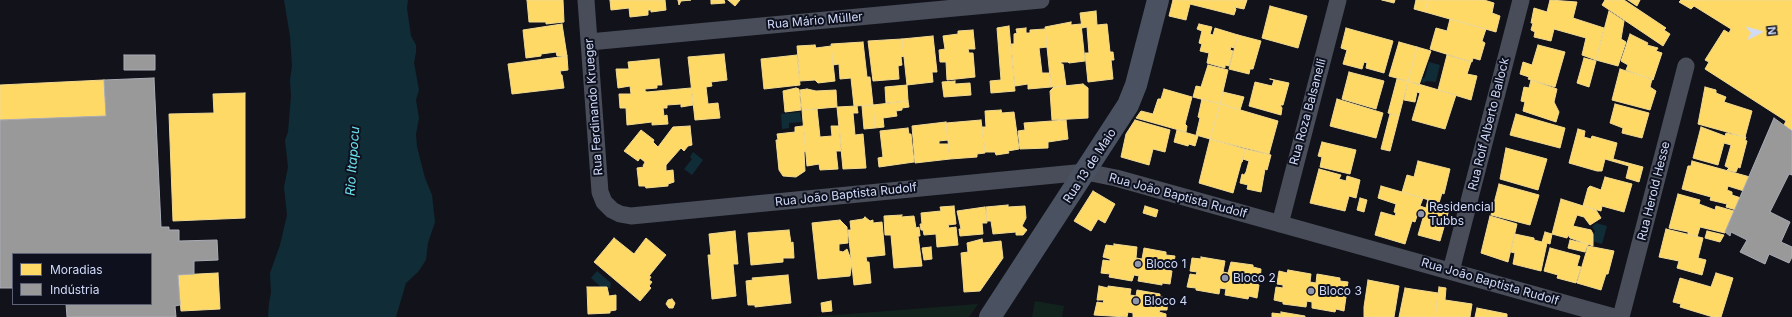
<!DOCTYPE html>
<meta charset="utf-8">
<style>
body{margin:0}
#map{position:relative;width:1792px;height:317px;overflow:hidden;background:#12131a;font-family:Inter,sans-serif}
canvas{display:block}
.legend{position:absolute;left:12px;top:253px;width:140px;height:52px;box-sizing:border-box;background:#0e111d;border:1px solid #5c6175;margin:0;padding:5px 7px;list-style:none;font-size:12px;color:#d0daf9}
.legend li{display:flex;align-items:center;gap:8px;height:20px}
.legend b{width:20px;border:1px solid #5c6175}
.north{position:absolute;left:1740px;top:12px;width:40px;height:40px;-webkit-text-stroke:3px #0e111d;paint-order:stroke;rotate:84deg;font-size:11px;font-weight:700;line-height:16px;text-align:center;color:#d0daf9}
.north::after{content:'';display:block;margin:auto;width:14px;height:18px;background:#d0daf9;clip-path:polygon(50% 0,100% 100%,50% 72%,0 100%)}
</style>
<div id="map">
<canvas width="1792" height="317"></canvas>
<ul class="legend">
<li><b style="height:11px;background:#ffd966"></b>Moradias</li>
<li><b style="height:11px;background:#999"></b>Indústria</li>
</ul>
<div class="north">N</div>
</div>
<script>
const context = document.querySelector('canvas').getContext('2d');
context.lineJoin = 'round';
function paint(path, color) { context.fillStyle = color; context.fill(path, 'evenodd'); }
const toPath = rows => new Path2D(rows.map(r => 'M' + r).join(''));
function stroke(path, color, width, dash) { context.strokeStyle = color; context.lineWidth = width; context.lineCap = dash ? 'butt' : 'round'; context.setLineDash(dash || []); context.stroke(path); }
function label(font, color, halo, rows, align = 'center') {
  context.font = font + ' Inter,sans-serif'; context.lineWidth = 4; context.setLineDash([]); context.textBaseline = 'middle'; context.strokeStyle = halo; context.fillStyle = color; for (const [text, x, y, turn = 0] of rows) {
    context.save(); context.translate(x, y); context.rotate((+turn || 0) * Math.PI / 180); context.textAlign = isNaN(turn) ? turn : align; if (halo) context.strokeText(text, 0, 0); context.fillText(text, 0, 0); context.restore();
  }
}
paint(toPath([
 [1035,301,1064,306,1062,317,1032,317],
 [978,304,969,317,810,317]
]), '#12231d');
paint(toPath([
 [284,0,408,0,407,8,411,36,416,45,416,52,414,63,419,90,416,100,419,118,416,134,417,147,425,178,432,195,435,222,428,243,426,260,418,272,406,283,396,317,268,317,269,303,271,293,270,273,280,245,287,215,284,187,288,167,285,140,288,132,291,96,290,80,292,66,290,36],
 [1429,62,1440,65,1436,81,1436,82,1427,81,1423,83,1421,80,1425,77],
 [800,112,802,122,789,123,789,128,782,129,781,114],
 [693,152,703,160,692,175,684,169,692,159,690,157],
 [1596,223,1607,226,1602,244,1592,241,1595,231,1592,227],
 [597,271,611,283,610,288,607,289,607,287,602,288,591,278]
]), '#102c37');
const homes = toPath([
 [527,0,563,0,564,22,546,24,546,22,529,22,527,0],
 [610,0,665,0,666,10,651,12,651,10,648,10,648,15,630,17,629,8,611,10,610,0],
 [678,0,691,0,681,1,679,5,678,0],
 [711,0,724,0,725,3,711,4,711,0],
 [728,0,740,0,735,6,728,0],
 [1173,0,1247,0,1244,9,1234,7,1236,9,1234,15,1190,4,1186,20,1169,16,1173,0],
 [1382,0,1395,0,1394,3,1382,0],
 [1416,0,1428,0,1425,12,1414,9,1416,0],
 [1428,0,1484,0,1494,3,1492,13,1500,16,1496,32,1425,12,1428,0],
 [1550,0,1577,2,1573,18,1604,28,1596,60,1582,55,1586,38,1554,29,1551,41,1534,37,1535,32,1531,30,1533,23,1531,23,1534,8,1547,12,1550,0],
 [1605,0,1624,0,1666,28,1664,30,1670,34,1663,46,1602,5,1605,0],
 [1628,0,1640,0,1637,6,1628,0],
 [1681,0,1792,0,1792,131,1784,125,1786,121,1705,69,1709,62,1705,60,1724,30,1729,33,1731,29,1694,6,1691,9,1679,2,1681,0],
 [1270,6,1307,16,1298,48,1262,38,1270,6],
 [1096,11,1097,25,1107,24,1110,52,1113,52,1114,60,1111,60,1113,79,1088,82,1085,53,1089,53,1087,27,1082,28,1080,13,1096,11],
 [1609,11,1624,21,1621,39,1626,42,1618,66,1596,60,1609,11],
 [1450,19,1486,29,1482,41,1485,43,1480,60,1473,58,1472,62,1430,49,1436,28,1447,31,1450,19],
 [1071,22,1071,25,1081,24,1085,61,1069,63,1068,62,1061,62,1061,64,1063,64,1066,86,1051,87,1045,27,1071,22],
 [562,24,567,56,557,56,556,52,541,54,541,56,526,58,523,30,562,24],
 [1199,24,1212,27,1210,34,1213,35,1215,28,1238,35,1234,48,1231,47,1230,50,1233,51,1229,66,1225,65,1225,68,1207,63,1209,53,1200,51,1202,44,1199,43,1202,31,1197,29,1199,24],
 [1009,26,1015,91,991,93,990,81,1001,80,997,28,1009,26],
 [1026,28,1026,33,1030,33,1030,30,1045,29,1047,47,1039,48,1042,73,1050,73,1051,87,1028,89,1028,84,1015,86,1011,44,1014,44,1014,34,1017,33,1016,29,1026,28],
 [1346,28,1393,41,1384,73,1366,68,1367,63,1364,62,1362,69,1343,64,1347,50,1341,48,1346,28],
 [973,30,975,49,968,49,969,53,973,53,975,77,947,80,946,62,940,62,939,50,945,49,943,36,958,34,958,31,973,30],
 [1630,34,1648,43,1647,45,1658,48,1656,51,1662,53,1653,80,1626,70,1628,65,1621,61,1630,34],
 [1238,35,1261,41,1253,69,1250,69,1249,74,1229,69,1238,35],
 [933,36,937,72,932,72,933,82,907,85,902,39,933,36],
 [902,39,904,56,901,57,902,65,898,66,899,79,873,81,868,41,902,39],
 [863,42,867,77,870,77,873,105,854,106,851,78,840,79,839,64,833,65,831,44,863,42],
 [1399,42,1417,47,1408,81,1389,76,1399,42],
 [815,45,816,48,831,46,835,81,818,83,815,80,800,81,797,46,815,45],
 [1538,45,1565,52,1555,87,1528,79,1529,77,1520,74,1523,62,1532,65,1538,45],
 [1417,47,1431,51,1419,85,1408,81,1417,47],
 [724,54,727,80,711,82,712,86,706,87,708,104,718,103,720,118,695,120,688,57,724,54],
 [797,55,800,85,764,89,761,59,797,55],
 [1447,55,1471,62,1467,74,1477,76,1471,100,1438,90,1447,55],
 [567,56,568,70,560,71,561,75,562,75,564,88,512,94,508,64,567,56],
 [1584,58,1596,61,1589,87,1577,83,1584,58],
 [659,59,662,85,657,85,657,88,645,89,645,91,647,92,691,88,693,105,681,107,681,104,667,105,667,108,663,108,664,116,667,115,668,124,652,125,652,122,627,125,626,108,620,108,619,94,631,94,630,86,618,88,616,69,629,69,628,62,659,59],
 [1208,65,1228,70,1220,104,1193,97,1196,86,1201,87,1208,65],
 [1620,69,1652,79,1650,87,1656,91,1650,110,1612,100,1620,69],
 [1349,72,1384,81,1376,109,1342,99,1349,72],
 [1270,79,1289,83,1283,105,1280,105,1282,108,1281,115,1249,106,1255,82,1272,86,1274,80,1270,79],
 [1397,79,1408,81,1399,116,1388,113,1397,79],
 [104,80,106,116,0,120,0,85,104,80],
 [1531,80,1557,89,1554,102,1559,112,1556,122,1523,111,1525,102,1521,101,1524,87,1529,88,1531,80],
 [955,81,955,84,970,83,971,95,944,97,942,82,955,81],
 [1408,81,1456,95,1445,129,1412,120,1420,93,1417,92,1415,102,1404,100,1408,81],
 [1083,84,1088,88,1088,118,1052,120,1050,91,1054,87,1083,84],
 [907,85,908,101,886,103,885,87,907,85],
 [1705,87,1716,90,1716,93,1726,97,1724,102,1752,111,1745,137,1698,124,1705,87],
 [796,88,799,89,801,110,785,112,783,91,796,88],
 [807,89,816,91,836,90,837,107,802,110,800,90,807,89],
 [1164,89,1192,97,1185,124,1187,126,1186,132,1136,118,1141,111,1153,114,1158,99,1161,99,1164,89],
 [1223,92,1244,97,1240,110,1220,104,1223,92],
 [245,93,245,218,173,221,169,114,214,113,213,94,245,93],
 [1202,99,1220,104,1210,139,1196,135,1200,118,1198,117,1202,99],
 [1337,99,1383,113,1376,138,1330,126,1337,99],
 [908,101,909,107,902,108,902,110,896,111,897,116,883,118,884,127,875,128,873,105,908,101],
 [1220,104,1278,121,1269,154,1210,139,1220,104],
 [1615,104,1649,113,1642,138,1622,133,1623,128,1610,123,1615,104],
 [873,105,875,128,864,129,862,106,873,105],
 [857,106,858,113,853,113,855,135,863,134,866,168,843,169,837,107,857,106],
 [817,109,820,137,832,136,831,126,839,126,842,151,836,151,838,169,820,170,819,164,807,166,802,110,817,109],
 [1001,110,1002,113,1014,112,1019,149,1008,151,1009,153,996,155,995,152,985,152,982,127,986,127,985,111,1001,110],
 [1390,114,1399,116,1390,151,1381,149,1390,114],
 [1516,114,1565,128,1560,148,1510,135,1516,114],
 [981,120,985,153,977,154,977,157,950,159,946,123,981,120],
 [1066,120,1068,139,1048,142,1048,148,1020,149,1018,131,1025,130,1024,123,1066,120],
 [1135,120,1170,130,1165,152,1153,149,1149,165,1121,157,1126,134,1135,120],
 [946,122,948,140,939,141,939,144,948,144,950,159,915,163,912,126,946,122],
 [690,126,692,145,688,146,684,151,681,148,666,165,666,171,673,170,674,182,668,184,668,186,646,188,645,186,639,186,637,168,644,167,643,166,645,162,640,158,638,161,624,151,641,130,654,140,653,142,658,147,673,127,690,126],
 [803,126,806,151,804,152,805,171,796,177,783,176,779,170,776,140,778,140,777,134,795,132,795,127,803,126],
 [1701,127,1725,136,1726,133,1746,137,1745,140,1747,141,1740,168,1738,167,1736,172,1727,170,1729,168,1725,166,1731,145,1724,143,1718,165,1693,158,1701,127],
 [908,128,909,134,911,134,914,162,879,167,878,158,883,157,880,131,908,128],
 [1578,129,1585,131,1584,137,1591,139,1592,136,1617,143,1613,159,1643,167,1639,182,1626,178,1629,166,1605,159,1602,171,1597,171,1569,163,1578,129],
 [1177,130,1198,136,1195,146,1189,144,1188,146,1174,142,1177,130],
 [1210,139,1245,149,1233,193,1199,183,1210,139],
 [1322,142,1356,150,1350,174,1320,167,1322,157,1318,156,1322,142],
 [1506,148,1547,159,1538,190,1500,179,1506,148],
 [1245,149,1271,155,1267,170,1265,169,1261,192,1247,189,1248,185,1240,183,1242,174,1244,175,1246,172,1249,161,1243,159,1242,162,1245,149],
 [1418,161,1450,169,1444,194,1442,193,1439,203,1402,192,1407,175,1414,177,1418,161],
 [1692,161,1750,177,1744,191,1728,186,1727,190,1732,192,1732,195,1741,198,1736,210,1726,207,1727,204,1710,200,1711,197,1682,189,1688,166,1691,166,1692,161],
 [1319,169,1341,175,1339,179,1346,181,1347,176,1360,180,1356,198,1349,196,1345,211,1310,203,1319,169],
 [1605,177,1632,184,1624,212,1602,206,1601,211,1583,206,1588,188,1590,186,1601,190,1605,177],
 [1499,184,1539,195,1530,225,1491,215,1499,184],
 [1381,186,1423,198,1420,206,1426,208,1428,199,1450,206,1440,241,1418,235,1423,218,1417,216,1415,222,1412,221,1405,244,1375,235,1381,212,1395,216,1396,213,1394,212,1396,204,1378,198,1381,186],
 [1093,191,1115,204,1105,223,1098,219,1091,231,1074,221,1093,191],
 [1678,194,1700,200,1699,204,1715,210,1716,206,1734,211,1725,233,1700,227,1697,237,1688,234,1688,232,1669,228,1678,194],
 [1360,198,1367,200,1364,212,1357,210,1360,198],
 [1561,199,1596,210,1601,218,1590,225,1584,217,1577,215,1573,226,1591,230,1593,234,1593,246,1570,238,1568,235,1567,238,1552,234,1561,199],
 [1008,205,1008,207,1025,206,1026,218,1022,226,1027,230,1023,235,1016,235,1016,232,993,234,991,221,987,221,986,207,1008,205],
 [954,206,956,224,948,225,949,228,956,227,958,245,937,247,936,234,924,235,923,230,921,230,920,224,922,224,921,213,941,211,940,207,954,206],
 [1145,206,1158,210,1156,217,1143,213,1145,206],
 [985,207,987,223,982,223,983,234,960,236,959,229,961,229,957,211,985,207],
 [902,215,901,217,914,216,916,228,919,227,920,236,918,236,922,266,894,268,891,235,885,235,884,216,902,215],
 [1490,216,1517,224,1508,262,1481,253,1490,216],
 [865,217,870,221,873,220,873,223,882,222,885,255,866,257,867,262,869,262,871,283,854,285,848,230,851,230,850,221,863,219,865,217],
 [840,220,847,227,848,243,839,244,839,251,843,252,847,249,852,262,850,276,818,279,812,223,840,220],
 [1666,229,1703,238,1698,258,1706,260,1702,275,1677,268,1679,261,1659,257,1666,229],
 [789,230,791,243,793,242,794,258,783,258,783,262,751,265,748,233,789,230],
 [735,231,738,264,733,264,736,296,712,299,708,255,711,255,709,234,735,231],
 [1707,231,1724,235,1720,242,1705,238,1707,231],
 [1545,232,1552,234,1550,244,1547,243,1541,271,1513,264,1515,253,1511,252,1515,234,1534,238,1534,240,1542,242,1545,232],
 [614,238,634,254,646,238,666,255,649,276,651,277,649,280,652,282,649,286,651,288,640,301,594,262,614,238],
 [982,239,983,243,1001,241,1003,258,980,291,964,292,961,253,968,252,967,243,982,239],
 [1570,240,1588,244,1585,252,1568,248,1570,240],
 [1114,244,1137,247,1136,258,1142,259,1144,248,1166,252,1166,255,1175,256,1173,268,1166,267,1166,270,1172,271,1170,284,1162,283,1162,285,1138,281,1139,276,1134,275,1132,281,1109,277,1110,274,1101,273,1103,260,1110,261,1110,259,1103,257,1106,245,1114,246,1114,244],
 [1588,246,1614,251,1608,274,1606,274,1601,290,1577,283,1588,246],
 [931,247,932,259,924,260,922,248,931,247],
 [1550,248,1580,256,1577,266,1581,267,1576,283,1557,278,1558,275,1544,271,1550,248],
 [1201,257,1225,261,1223,272,1228,273,1231,262,1253,265,1253,267,1261,269,1260,282,1253,281,1253,283,1259,285,1257,298,1249,296,1248,299,1225,295,1226,289,1220,288,1219,294,1196,290,1196,288,1187,287,1190,274,1196,275,1197,272,1190,271,1192,258,1201,259,1201,257],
 [1288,270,1311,274,1310,282,1316,283,1317,274,1340,278,1340,281,1348,282,1346,295,1340,294,1340,296,1346,297,1344,311,1336,309,1335,312,1312,308,1312,302,1307,301,1306,307,1283,304,1283,302,1274,300,1276,287,1283,288,1283,285,1277,284,1279,271,1287,273,1288,270],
 [218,273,220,309,181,311,178,275,218,273],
 [1716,273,1733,278,1721,317,1713,317,1680,307,1681,304,1673,302,1680,278,1711,287,1716,273],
 [788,275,791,303,755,307,755,305,748,305,746,281,753,280,752,278,788,275],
 [1368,280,1399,286,1394,317,1364,317,1364,307,1368,280],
 [1099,286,1108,288,1108,286,1131,289,1130,295,1136,296,1137,290,1160,294,1160,297,1168,298,1167,310,1160,310,1159,312,1166,314,1166,317,1133,317,1133,313,1128,312,1127,317,1094,315,1097,302,1103,303,1104,300,1097,300,1099,286],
 [587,287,607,287,609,296,616,295,616,310,610,311,610,313,588,314,587,287],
 [1439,287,1446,288,1445,300,1472,304,1470,317,1435,317,1439,287],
 [1405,288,1438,293,1435,317,1399,317,1405,288],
 [672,299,675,303,673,308,669,308,666,304,668,300,672,299],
 [831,301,832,311,822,312,821,303,831,301],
 [1477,308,1507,314,1507,317,1475,317,1477,308],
 [1281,312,1305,316,1305,317,1272,317,1272,313,1281,314,1281,312]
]);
paint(homes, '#ffd966');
stroke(homes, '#f1d992', 1);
const industry = toPath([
 [124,55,155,55,155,70,124,70,124,55],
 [154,78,161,227,169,227,169,230,179,230,179,241,217,240,218,260,194,261,194,274,178,275,180,305,175,306,176,317,67,317,66,304,151,304,151,254,13,254,13,288,0,288,0,120,106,116,104,80,154,78],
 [1774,118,1792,131,1792,175,1789,174,1770,212,1790,222,1781,242,1792,247,1792,257,1789,263,1769,254,1765,264,1740,252,1747,240,1731,232,1730,236,1725,232,1774,118]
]);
paint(industry, '#999');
stroke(industry, '#aaacb6', 1);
stroke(toPath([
 [586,0,600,192,604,202,612,210,620,214,631,216,1086,172,1116,178,1614,317],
 [589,42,1041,0],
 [1280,224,1338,0],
 [1451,271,1521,0],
 [1621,317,1686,66]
]), '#484d59', 17);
stroke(toPath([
 [990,317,1128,105,1136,85,1158,0]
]), '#4a5160', 22);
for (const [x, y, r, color] of [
 [1421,214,4,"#8e94ab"],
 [1138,264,4,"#8e94ab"],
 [1225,278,4,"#8e94ab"],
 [1311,291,4,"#8e94ab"],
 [1136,301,4,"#8e94ab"]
]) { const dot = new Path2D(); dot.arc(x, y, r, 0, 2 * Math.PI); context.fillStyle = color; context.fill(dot); stroke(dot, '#0e111d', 1.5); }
label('12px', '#d0daf9', '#0e111d', [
 ["Rua Mário Müller",815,21,-5],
 ["Rua Ferdinando Krueger",594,107,-94],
 ["Rua Roza Balsanelli",1308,112,-75],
 ["Rua Rolf Alberto Ballock",1489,124,-76],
 ["Rua 13 de Maio",1090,166,-57],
 ["Rua Herold Hesse",1654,191,-76],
 ["Rua João Baptista Rudolf",846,195,-6],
 ["Rua João Baptista Rudolf",1178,196,15],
 ["Rua João Baptista Rudolf",1490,282,16]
]);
label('12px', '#d0daf9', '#0e111d', [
 ["Residencial",1429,207],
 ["Tubbs",1429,221],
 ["Bloco 1",1146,264],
 ["Bloco 2",1233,278],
 ["Bloco 3",1319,291],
 ["Bloco 4",1144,301]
], 'left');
label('italic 13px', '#6ae1ed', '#0e111d', [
 ["Rio Itapocu",353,161,-86]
]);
</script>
